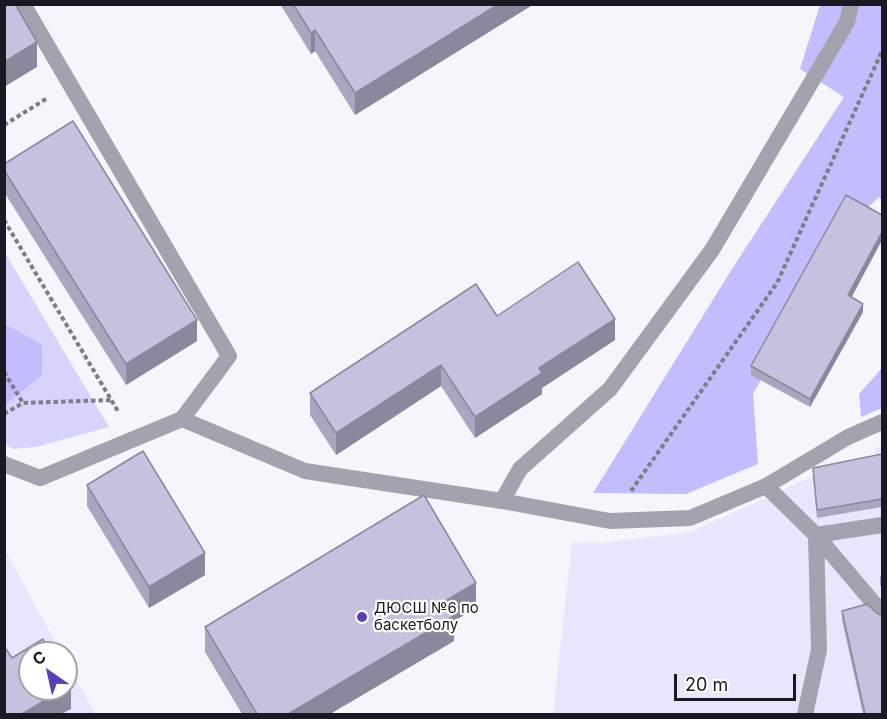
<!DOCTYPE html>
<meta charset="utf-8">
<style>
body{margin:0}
#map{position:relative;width:887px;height:719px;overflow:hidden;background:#f5f5fb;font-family:Inter,sans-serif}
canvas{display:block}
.frame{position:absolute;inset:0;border:6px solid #1a1923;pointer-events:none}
.north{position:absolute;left:18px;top:641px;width:60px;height:60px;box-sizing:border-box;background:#fff;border:2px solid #a3a3a7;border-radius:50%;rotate:326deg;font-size:16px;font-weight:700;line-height:24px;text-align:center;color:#1a1923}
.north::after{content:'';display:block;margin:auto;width:21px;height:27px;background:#5b3fb7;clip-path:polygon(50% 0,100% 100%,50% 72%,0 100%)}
.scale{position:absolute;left:674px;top:674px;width:122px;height:27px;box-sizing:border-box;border:3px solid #1a1923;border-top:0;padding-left:8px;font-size:18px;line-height:21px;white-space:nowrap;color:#1a1923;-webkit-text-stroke:4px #fff;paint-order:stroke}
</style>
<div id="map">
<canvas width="887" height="719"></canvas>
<div class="frame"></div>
<div class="north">С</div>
<div class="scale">20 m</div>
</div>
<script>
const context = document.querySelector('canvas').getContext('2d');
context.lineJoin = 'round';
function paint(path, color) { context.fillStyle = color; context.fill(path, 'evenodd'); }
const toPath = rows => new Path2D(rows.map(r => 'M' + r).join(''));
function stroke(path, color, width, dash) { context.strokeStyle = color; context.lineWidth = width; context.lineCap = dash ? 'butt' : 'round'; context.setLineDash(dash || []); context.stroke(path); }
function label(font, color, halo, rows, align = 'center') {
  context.font = font + ' Inter,sans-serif'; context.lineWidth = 4.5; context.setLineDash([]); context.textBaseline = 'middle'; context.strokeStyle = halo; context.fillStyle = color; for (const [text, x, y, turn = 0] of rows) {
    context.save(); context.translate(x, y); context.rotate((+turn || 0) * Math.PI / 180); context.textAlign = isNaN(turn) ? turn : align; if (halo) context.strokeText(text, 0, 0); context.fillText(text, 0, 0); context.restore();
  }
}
paint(toPath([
 [882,447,882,714,553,714,572,542,601,543,691,532,813,476,877,463,875,448],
 [4,548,61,653,30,653,30,689,66,689,66,661,95,714,5,714]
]), '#e7e6fc');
paint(toPath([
 [4,251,109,427,36,447,13,449,5,444]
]), '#d6d4fd');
paint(toPath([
 [820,5,882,5,882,200,879,197,848,226,753,394,758,464,686,494,593,493,732,269,844,97,800,69],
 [5,324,42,345,42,375,5,405],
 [882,368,882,408,861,417,859,394]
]), '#c2bdfd');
stroke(toPath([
 [4,125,46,99],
 [4,220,119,413],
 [4,372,23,403],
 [4,414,23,403,111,400],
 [631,491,777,283,882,51]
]), '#7d7d85', 4, [4.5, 3]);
stroke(toPath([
 [23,4,229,356,182,419],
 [766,486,816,535,819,650,805,714],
 [502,501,520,469,610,389,712,250,847,22,851,4],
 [816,535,882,613],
 [816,535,882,525]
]), '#a3a2af', 16);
stroke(toPath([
 [4,464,40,478,182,419,305,471,502,501,610,521,690,518,766,486,848,437,882,422]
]), '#a3a2af', 16);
paint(toPath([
 [280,4,534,4,355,115,315,51,311,54],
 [4,164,197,341,126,385,4,192],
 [882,240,851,297,863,312,810,407,751,375,751,366],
 [497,316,615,340,542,388,542,394,475,438,441,386,336,455,310,415,310,393],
 [882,454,882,507,817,518,813,476,813,468],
 [87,485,205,575,149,608,87,506],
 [882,575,882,588,880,585,880,576],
 [476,608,454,621,454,641,330,714,242,714,205,652,205,627],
 [842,611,878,614,882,714,863,714,842,620]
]), '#a9a7c0');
paint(toPath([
 [499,4,534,4,355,115,355,93],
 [315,30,315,51,311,54,311,33],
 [37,42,37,67,4,87,4,62],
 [882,232,882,240,848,304,848,295],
 [863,304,863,312,810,407,810,399],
 [615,319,615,340,542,388,542,394,475,438,475,417,539,368],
 [197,320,197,341,126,385,126,364],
 [441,365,441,386,336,455,336,433],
 [205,553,205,575,149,608,149,587],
 [6,578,6,602,4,603,4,579],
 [476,583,476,608,454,621,454,641,330,714,288,714,445,601],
 [71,685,71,709,61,714,22,714,64,689,66,689,66,688]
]), '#89889c');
const building = toPath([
 [4,4,15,4,37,42,4,62,4,4],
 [293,4,499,4,355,93,315,30,311,33,293,4],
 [73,121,197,320,126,364,4,170,4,164,73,121],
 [846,195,882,215,882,232,848,295,863,304,810,399,751,366,846,195],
 [578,262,615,319,539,368,542,373,475,417,441,365,336,433,310,393,476,284,497,316,578,262],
 [143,451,205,553,149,587,87,485,143,451],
 [882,454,882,499,817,510,813,468,882,454],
 [424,495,476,583,445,601,454,616,288,714,257,714,205,627,424,495],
 [867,604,878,614,882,615,882,714,865,714,842,611,867,604],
 [43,639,51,653,30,653,30,689,64,689,22,714,4,714,4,646,12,658,43,639],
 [66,678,71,685,66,688,66,678]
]);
paint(building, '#c4c2df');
stroke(building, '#89889c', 1.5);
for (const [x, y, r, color] of [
 [362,617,6,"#5b3fb7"]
]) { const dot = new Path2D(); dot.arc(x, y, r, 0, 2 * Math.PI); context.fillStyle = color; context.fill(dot); stroke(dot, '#fff', 2); }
label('15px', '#1a1923', '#fff', [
 ["ДЮСШ №6 по",374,608],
 ["баскетболу",374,625]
], 'left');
</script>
